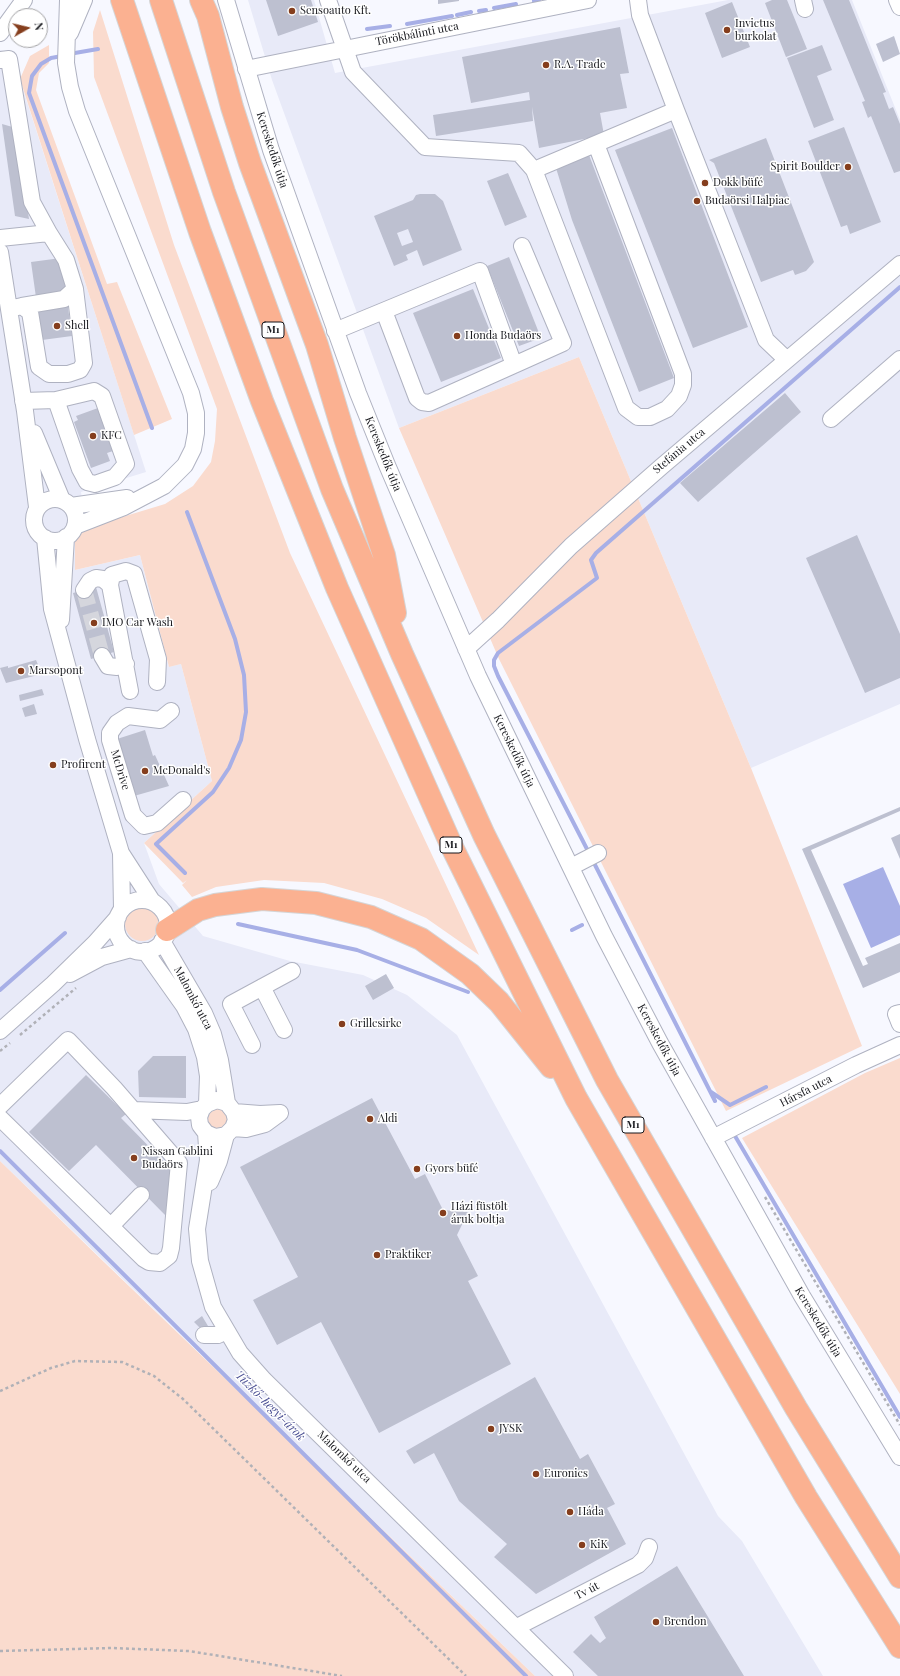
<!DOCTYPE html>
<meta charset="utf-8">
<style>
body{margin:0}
#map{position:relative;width:900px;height:1676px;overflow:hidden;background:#f7f8ff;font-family:"Playfair Display",serif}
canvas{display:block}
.north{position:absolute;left:8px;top:8px;width:40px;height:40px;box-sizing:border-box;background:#fff;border:1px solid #a2a2a4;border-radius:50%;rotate:82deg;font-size:11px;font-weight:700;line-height:16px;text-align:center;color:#16171c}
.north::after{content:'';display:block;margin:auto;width:14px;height:18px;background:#853e1d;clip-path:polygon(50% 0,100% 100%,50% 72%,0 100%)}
</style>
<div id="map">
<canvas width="900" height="1676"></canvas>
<div class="north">N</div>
</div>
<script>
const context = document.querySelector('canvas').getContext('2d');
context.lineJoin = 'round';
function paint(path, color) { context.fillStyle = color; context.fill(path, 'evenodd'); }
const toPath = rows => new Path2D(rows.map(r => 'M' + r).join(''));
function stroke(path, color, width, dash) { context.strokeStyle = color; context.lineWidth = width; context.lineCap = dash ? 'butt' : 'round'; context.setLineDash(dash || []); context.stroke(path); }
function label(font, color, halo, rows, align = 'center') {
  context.font = font + ' "Playfair Display",serif'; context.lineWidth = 3; context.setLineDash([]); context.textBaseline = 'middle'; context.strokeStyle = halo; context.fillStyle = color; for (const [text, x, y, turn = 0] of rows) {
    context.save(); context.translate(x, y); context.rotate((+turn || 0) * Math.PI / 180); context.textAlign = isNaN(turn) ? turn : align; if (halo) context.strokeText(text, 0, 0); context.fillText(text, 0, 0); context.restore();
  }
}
paint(toPath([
 [248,0,314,0,335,73,728,0,852,0,900,120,900,704,751,768,579,357,399,428,272,80],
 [0,50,11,52,146,472,81,492,86,528,75,570,140,555,169,667,181,664,212,781,144,843,159,884,203,936,290,961,363,975,407,995,457,1035,718,1516,742,1541,823,1676,535,1676,0,1161]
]), '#e8eaf8');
paint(toPath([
 [100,10,174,245,290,553,479,955,426,918,382,899,324,883,264,880,216,887,192,897,182,885,187,880,183,883,144,843,212,781,181,664,169,667,140,555,75,570,75,542,86,528,165,504,193,486,211,462,215,441,217,409,94,77,93,32],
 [49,45,49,63,39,73,36,90,107,284,117,282,172,419,134,435,20,79,30,56],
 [579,357,751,768,862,1046,726,1111,499,659,399,428],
 '125 924a17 17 0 1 1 34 0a17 17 0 1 1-34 0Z',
 [900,1058,900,1394,742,1138,865,1073],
 '208 1119a10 10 0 1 1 20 0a10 10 0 1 1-20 0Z',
 [0,1161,104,1262,535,1676,0,1676]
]), '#fadbce');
paint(toPath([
 [883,867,900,906,900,935,871,948,843,884]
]), '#a7afe6');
stroke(toPath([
 [534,1,539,0],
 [494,8,516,4],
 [479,11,486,10],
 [457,15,471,12],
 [407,24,452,16],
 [367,29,390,26],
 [69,54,98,49],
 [62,56,51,58,41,64,32,76,29,93,152,428],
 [589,853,498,676,494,666,494,660,498,653,597,578,591,560,596,553,900,287],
 [592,859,715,1101],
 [185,873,156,844,213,792,229,768,241,740,246,712,244,675,235,639,187,512],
 [238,924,357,950,468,992],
 [572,930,582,925],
 [0,990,65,933],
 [711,1092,730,1105,766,1087],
 [735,1136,900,1417],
 [0,1151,526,1676]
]), '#a7afe6', 4);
paint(toPath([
 [266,0,311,0,318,22,278,36],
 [438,0,459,0,459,1,438,4],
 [772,0,787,0,807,49,786,57,765,3],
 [823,0,849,0,886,92,883,93,889,109,893,107,900,124,900,171,894,173,871,116,868,118,862,102,865,101],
 [732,2,750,47,722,58,705,13],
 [620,27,629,73,620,74,627,108,600,113,604,135,539,148,532,107,533,121,436,136,433,115,530,100,529,92,471,103,462,57],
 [894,36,900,54,883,62,876,44],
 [822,45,832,70,817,76,834,120,814,128,787,58],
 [2,124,16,128,29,219,15,216],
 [844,127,881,222,850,234,847,225,841,227,808,141],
 [672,128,748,327,693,348,615,150],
 [766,138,814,262,806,271,795,275,793,270,761,282,714,163,709,160],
 [589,155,674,378,639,392,572,220,556,168],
 [508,173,527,217,505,226,487,181],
 [420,194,435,194,443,201,462,250,423,266,417,250,406,255,408,260,394,266,374,216,413,200,416,195],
 [408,229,413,242,402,246,397,233],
 [509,257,541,338,519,346,487,266],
 [61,258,72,336,42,340,31,262],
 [473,289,501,358,441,382,413,313],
 [785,393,801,412,698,502,680,483],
 [98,408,113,451,107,453,110,461,91,468,74,422,78,420,76,416],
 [857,535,900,634,900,678,865,693,806,558],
 [96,587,114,652,91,659,73,593],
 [36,660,42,674,6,683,0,668,8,666,8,668],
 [42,689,44,695,20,701,19,695],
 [34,704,37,714,25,717,22,708],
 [145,730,153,756,155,755,169,786,134,796,117,739],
 [900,807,900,811,811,850,863,966,868,964,865,958,900,943,900,972,863,988,802,849],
 [900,834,900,859,891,838],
 [386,974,394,988,373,1000,365,986],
 [153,1056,186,1056,186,1098,139,1097,138,1071],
 [86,1075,126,1114,121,1118,173,1171,167,1217,96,1145,69,1171,29,1132],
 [372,1098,415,1179,425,1174,443,1210,468,1212,457,1235,478,1276,468,1281,511,1364,379,1433,321,1322,277,1345,253,1300,298,1277,240,1167],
 [202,1316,208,1326,202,1330,194,1322],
 [535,1377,580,1459,588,1454,595,1467,615,1504,607,1508,626,1544,536,1594,494,1557,507,1544,459,1501,434,1453,414,1464,406,1451],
 [677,1566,744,1676,598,1676,573,1652,591,1634,600,1643,606,1638,594,1617]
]), '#bdc0d0');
stroke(toPath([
 [84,590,102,656]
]), '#d5d6dd', 16, [16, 8]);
const minor = toPath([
 [68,0,66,63,70,87,77,111,191,393,196,413,196,433,193,449,185,465,164,486,124,507,75,526],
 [226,0,271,150,358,393,387,465,478,676,604,936,660,1043,802,1296,900,1457],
 [328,0,353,72,425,147,519,153,534,170,626,408,638,417,650,417,667,409,679,396,683,385,683,374,596,144],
 [638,0,640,15,676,110,766,340,787,360],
 [803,0,805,9],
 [897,0,900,7],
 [0,33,24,0],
 [70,33,84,0],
 [0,60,9,59,32,202,49,233],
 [246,69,588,0],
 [534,170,676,110],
 [0,238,49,233,66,260,75,289,84,363,80,370,68,374,49,374,39,367,30,312,22,306,9,309],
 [0,252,25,411,37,507],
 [22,306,64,299,75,289],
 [335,331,480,271,514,365,429,403,422,402,417,398,384,311],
 [514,365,563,343,522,246],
 [23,401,56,400,94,391,102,396,126,464,115,477,95,484,87,482,80,469,56,400],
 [831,419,900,359],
 [34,433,62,500],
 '34 520a21 21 0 1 1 42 0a21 21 0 1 1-42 0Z',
 [71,506,127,498],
 [45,538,52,609,87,739,121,853,122,909],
 [84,590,90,581,96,578,103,579,110,585],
 [61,620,66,537],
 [466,649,498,620,571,546,661,467,900,264],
 [102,656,108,666,117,667,126,664],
 [130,691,110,585,112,575,126,571,134,574,158,659,157,682],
 [171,711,160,720,128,716,117,723,110,733,110,740,133,815,144,826,157,823,183,800],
 [121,853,152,901,156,904],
 [571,867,598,853],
 '116 926a26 26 0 1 1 52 0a26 26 0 1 1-52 0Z',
 [162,941,204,1013,213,1034,220,1060,227,1103],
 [145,951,184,1006,196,1029,205,1057,208,1076,207,1104],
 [70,974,102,957,131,949],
 [262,987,284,1030],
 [900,1013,896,1014,900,1024],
 [0,1031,53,984,95,943,118,917],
 [252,1045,231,1004,292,971],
 [0,1106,68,1040,114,1088,179,1163,171,1248,169,1256,160,1263,149,1262,144,1259,0,1118],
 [133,1110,187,1112,202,1109,207,1104,217,1100,227,1103,234,1112,236,1120,233,1128,226,1135,215,1137,206,1133,200,1125,199,1117,202,1109],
 [234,1112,260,1114,280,1113],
 [233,1128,246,1129,265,1124,280,1113],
 [206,1133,208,1160,197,1229,200,1261,213,1307,240,1353,264,1380,565,1676],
 [713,1138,856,1065,900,1045],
 [210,1182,219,1161,226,1135],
 [111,1226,141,1195],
 [204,1335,218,1335,226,1331],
 [517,1627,638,1565,645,1558,649,1547]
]);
const highway = toPath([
 [122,0,200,232,262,401,337,588,453,849,576,1098,806,1497,900,1647],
 [161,0,224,192,332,489,402,654,484,835,607,1080,796,1408,900,1577],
 [201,0,208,16,232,107,250,163,317,345,345,438,384,555,395,613],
 [167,930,198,910,215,905,262,899,316,903,371,917,421,939,470,974,499,1002,551,1067]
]);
stroke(minor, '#afb2c1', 18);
stroke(highway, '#d5d5d6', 24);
stroke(toPath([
 [20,1035,76,988],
 [0,1051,10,1043],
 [765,1197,900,1425],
 [0,1391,51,1368,75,1361,122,1362,154,1376,183,1399,466,1676],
 [0,1651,112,1648,189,1651,342,1676]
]), '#b0b1b7', 2.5, [3, 3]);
stroke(minor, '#fff', 16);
stroke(highway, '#fbb191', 22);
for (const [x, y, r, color] of [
 [292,11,4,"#853e1d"],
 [727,30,4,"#853e1d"],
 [546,65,4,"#853e1d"],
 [848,167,4,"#853e1d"],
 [705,183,4,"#853e1d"],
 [697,201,4,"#853e1d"],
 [57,326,4,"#853e1d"],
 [457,336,4,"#853e1d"],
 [93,436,4,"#853e1d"],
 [94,623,4,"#853e1d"],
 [21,671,4,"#853e1d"],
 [53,765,4,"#853e1d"],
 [145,771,4,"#853e1d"],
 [342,1024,4,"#853e1d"],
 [370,1119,4,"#853e1d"],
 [134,1158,4,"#853e1d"],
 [417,1169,4,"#853e1d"],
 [443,1213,4,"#853e1d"],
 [377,1255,4,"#853e1d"],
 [491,1429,4,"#853e1d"],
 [536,1474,4,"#853e1d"],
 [570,1512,4,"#853e1d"],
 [582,1545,4,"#853e1d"],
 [656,1622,4,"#853e1d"]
]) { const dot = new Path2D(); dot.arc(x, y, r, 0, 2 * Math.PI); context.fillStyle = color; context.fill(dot); stroke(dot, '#fff', 1.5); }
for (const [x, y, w] of [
 [273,330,22],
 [451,845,22],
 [633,1125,22]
]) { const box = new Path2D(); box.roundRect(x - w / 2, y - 8, w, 16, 3); context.fillStyle = '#fff'; context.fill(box); stroke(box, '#16171c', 1); }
label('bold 10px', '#16171c', null, [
 ["M1",273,330],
 ["M1",451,845],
 ["M1",633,1125]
]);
label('11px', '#16171c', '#fff', [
 ["Sensoauto Kft.",300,11],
 ["Invictus",735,24],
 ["burkolat",735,37],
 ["R.A. Trade",554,65],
 ["Spirit Boulder",840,167,"right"],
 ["Dokk büfé",713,183],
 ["Budaörsi Halpiac",705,201],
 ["Shell",65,326],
 ["Honda Budaörs",465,336],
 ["KFC",101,436],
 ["IMO Car Wash",102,623],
 ["Marsopont",29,671],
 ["Profirent",61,765],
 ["McDonald's",153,771],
 ["Grillcsirke",350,1024],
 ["Aldi",378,1119],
 ["Nissan Gablini",142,1152],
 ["Budaörs",142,1165],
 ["Gyors büfé",425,1169],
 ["Házi füstölt",451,1207],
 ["áruk boltja",451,1220],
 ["Praktiker",385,1255],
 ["JYSK",499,1429],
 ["Euronics",544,1474],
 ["Háda",578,1512],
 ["KiK",590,1545],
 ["Brendon",664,1622]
], 'left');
label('11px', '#16171c', '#fff', [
 ["Törökbálinti utca",417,34,-11],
 ["Kereskedők útja",272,150,72],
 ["Stefánia utca",679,451,-40],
 ["Kereskedők útja",383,454,68],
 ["Kereskedők útja",514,751,64],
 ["McDrive",120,770,73],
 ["Malomkő utca",193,998,62],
 ["Kereskedők útja",659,1040,62],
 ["Hársfa utca",806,1091,-27],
 ["Kereskedők útja",818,1322,59],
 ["Malomkő utca",344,1457,44],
 ["Tv út",587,1591,-27]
]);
label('italic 12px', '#4a4f93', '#fff', [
 ["Tűzkő-hegyi-árok",270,1406,45]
]);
</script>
